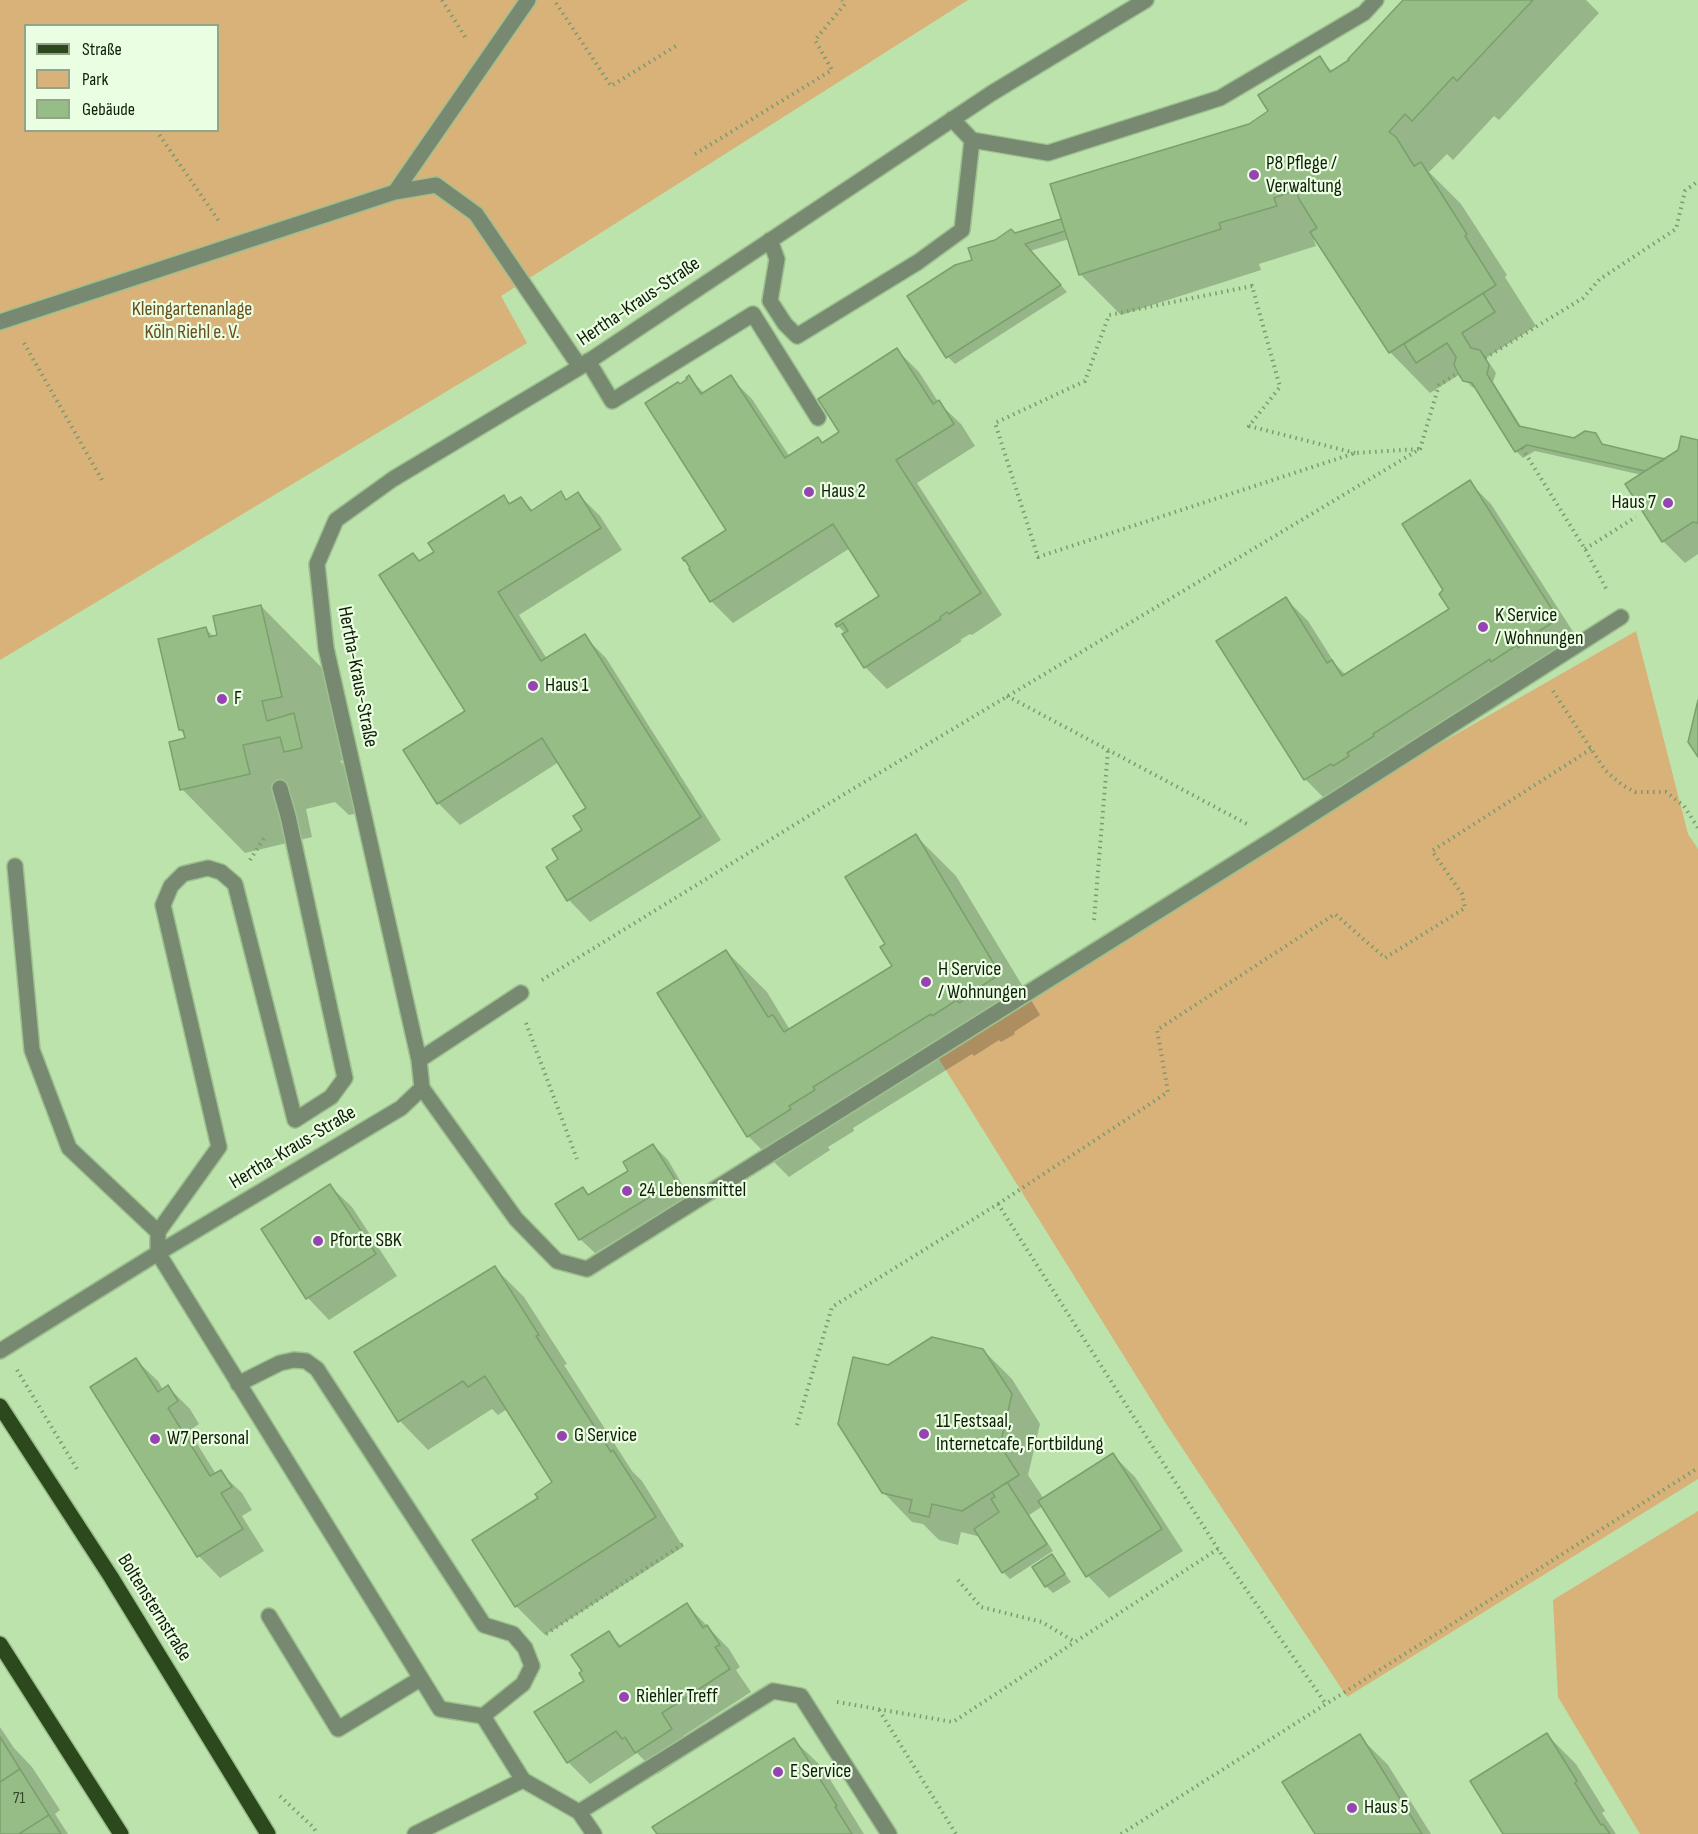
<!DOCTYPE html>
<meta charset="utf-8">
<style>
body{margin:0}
#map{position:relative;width:1698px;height:1834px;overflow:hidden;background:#bce3ac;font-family:"Sofia Sans Condensed",sans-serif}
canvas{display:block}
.legend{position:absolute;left:24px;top:24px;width:195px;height:108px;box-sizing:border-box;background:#eafee2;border:2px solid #93a48b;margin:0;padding:8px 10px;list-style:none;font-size:18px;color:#101e09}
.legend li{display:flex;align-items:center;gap:12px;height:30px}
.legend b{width:30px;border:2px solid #93a48b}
</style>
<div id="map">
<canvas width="1698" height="1834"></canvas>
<ul class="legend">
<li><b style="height:8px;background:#2c491e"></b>Straße</li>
<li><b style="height:16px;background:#d8b279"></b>Park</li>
<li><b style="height:16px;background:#97bd87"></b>Gebäude</li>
</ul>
</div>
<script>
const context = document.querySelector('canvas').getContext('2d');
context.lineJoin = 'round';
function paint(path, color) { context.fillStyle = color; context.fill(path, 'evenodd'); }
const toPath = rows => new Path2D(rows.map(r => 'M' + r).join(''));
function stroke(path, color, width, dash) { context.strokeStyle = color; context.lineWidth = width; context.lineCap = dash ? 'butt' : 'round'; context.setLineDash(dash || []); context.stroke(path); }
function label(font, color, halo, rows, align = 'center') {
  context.font = font + ' "Sofia Sans Condensed",sans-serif'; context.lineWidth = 4.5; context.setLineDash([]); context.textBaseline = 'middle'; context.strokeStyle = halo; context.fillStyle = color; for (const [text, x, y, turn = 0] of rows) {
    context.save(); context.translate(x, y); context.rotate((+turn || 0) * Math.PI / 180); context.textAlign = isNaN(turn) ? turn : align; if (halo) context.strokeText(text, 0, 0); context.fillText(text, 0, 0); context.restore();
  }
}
paint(toPath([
 [0,0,968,0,501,296,527,343,0,660],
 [26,26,218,26,218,130,26,130],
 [1636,631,1688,834,1698,849,1698,1479,1347,1697,1165,1422,934,1051,1275,838],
 [1698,1511,1698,1834,1640,1834,1558,1697,1553,1600]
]), '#d8b279');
paint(toPath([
 [1407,0,1586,0,1599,13,1499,120,1494,116,1453,160,1447,154,1429,172,1461,204,1507,275,1505,277,1536,326,1486,358,1496,373,1493,382,1522,428,1575,440,1595,434,1605,447,1664,460,1698,442,1698,554,1685,563,1663,541,1642,475,1535,451,1523,458,1516,451,1478,389,1472,387,1460,374,1430,393,1390,352,1313,237,1316,246,1259,264,1261,270,1121,315,1080,274,1069,239,1030,251,1067,292,955,364,948,357,909,296,974,261,1015,234,1063,220,1250,125,1270,112,1319,58,1333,72,1350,61],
 [897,350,919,372,939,403,961,424,975,446,917,483,1002,615,972,635,970,634,960,640,962,641,887,689,865,667,846,634,838,626,881,597,850,548,733,623,711,601,691,570,728,530,680,385,689,380,688,377,704,393,730,377,752,399,790,457,818,439,823,444,841,432],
 [1469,482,1491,504,1579,641,1327,801,1305,779,1286,599,1308,621,1336,665,1346,675,1451,610,1445,591],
 [560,493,568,501,578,494,600,516,622,550,519,615,547,659,584,636,606,658,721,840,590,922,569,900,548,867,560,859,584,831,588,808,559,762,460,825,438,803,405,750,467,711,413,555,420,562,436,552,503,497,511,504,521,498,533,511],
 [261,606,324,670,344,760,340,761,357,778,365,812,349,815,335,802,306,809,312,837,245,853,182,789,187,739,180,729,206,629,214,637],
 [916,836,956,876,1040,1015,1014,1032,1015,1034,1001,1042,999,1040,974,1056,972,1054,853,1128,854,1131,828,1147,830,1150,789,1177,748,1136,726,951,767,992,790,1030,894,967,887,945],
 [653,1145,668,1160,689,1196,595,1253,580,1239,583,1189,589,1196,630,1171],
 [330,1186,352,1207,397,1276,329,1320,308,1298,263,1229],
 [495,1268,524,1297,567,1364,564,1365,632,1471,642,1481,683,1547,545,1635,516,1606,540,1499,554,1483,507,1409,498,1415,492,1409,428,1450,400,1421,357,1353],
 [983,1350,1012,1379,1040,1424,1028,1475,1044,1499,1113,1455,1135,1477,1183,1551,1109,1598,1088,1576,1043,1506,1029,1515,1053,1551,1010,1579,1003,1572,981,1537,961,1532,958,1545,939,1540,923,1524,912,1522,883,1492,888,1367],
 [136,1360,158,1381,163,1390,168,1387,190,1409,199,1424,189,1431,216,1474,220,1472,242,1493,252,1510,242,1516,264,1551,220,1578,199,1556],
 [1052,1556,1071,1582,1053,1593,1046,1586],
 [687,1605,729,1649,740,1667,736,1670,751,1692,683,1736,693,1751,658,1774,637,1753,590,1784,568,1762,586,1681,609,1633,622,1647],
 [0,1727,14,1748,32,1767,60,1810,55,1814,68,1834,0,1834],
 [1547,1735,1576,1764,1605,1811,1602,1813,1616,1834,1505,1834],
 [1359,1736,1388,1765,1431,1834,1317,1834],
 [794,1740,823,1768,864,1834,659,1834]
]), '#0003');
const building = toPath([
 [1403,0,1533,0,1457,81,1453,77,1413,120,1412,121,1405,114,1389,132,1396,137,1414,166,1421,162,1467,234,1465,236,1496,285,1389,353,1310,232,1317,228,1299,199,1296,190,1274,198,1277,206,1219,223,1221,229,1079,275,1050,184,1249,124,1268,111,1258,95,1320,56,1330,72,1349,60,1348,59,1403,0],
 [1061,219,1065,231,1025,244,1061,285,946,358,907,296,955,265,972,260,968,248,995,240,1011,229,1015,233,1061,219],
 [1483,293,1495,312,1462,333,1471,348,1480,350,1485,358,1489,365,1487,374,1519,426,1574,438,1585,431,1596,433,1602,444,1665,459,1645,471,1527,445,1515,452,1472,383,1463,381,1458,373,1454,365,1456,357,1447,343,1416,363,1404,344,1483,293],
 [897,348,933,404,939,400,954,424,896,460,981,593,949,614,947,612,940,617,941,619,864,668,842,634,848,631,843,623,837,627,835,624,879,596,833,524,710,602,689,569,690,568,685,560,684,561,682,558,726,530,645,403,678,382,680,384,687,379,686,378,689,375,701,394,731,375,785,458,818,437,822,443,839,432,818,399,897,348],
 [1681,436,1698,440,1698,523,1693,522,1662,542,1625,484,1678,450,1681,436],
 [1470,480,1558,619,1533,635,1535,637,1518,648,1517,645,1491,662,1490,659,1373,734,1374,736,1347,753,1349,756,1333,766,1331,764,1304,780,1216,641,1286,597,1327,663,1332,660,1342,676,1449,609,1439,594,1443,590,1402,524,1470,480],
 [561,491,566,500,578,492,601,528,498,592,541,661,585,634,701,817,567,901,546,867,558,859,552,849,582,830,573,816,586,808,542,738,437,804,403,750,465,711,379,575,413,553,419,561,434,552,428,543,504,495,509,504,521,497,531,511,561,491],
 [261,605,282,697,262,701,267,721,294,713,302,748,284,752,280,737,243,745,250,774,180,790,169,742,185,738,183,730,179,730,158,639,206,627,209,637,217,635,213,616,261,605],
 [1698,700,1698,757,1688,742,1698,700],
 [916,834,1000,974,974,991,975,993,959,1003,957,1000,932,1016,931,1014,813,1087,815,1090,789,1106,791,1109,747,1137,657,993,726,950,768,1017,773,1015,784,1032,892,966,880,947,885,944,845,877,916,834],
 [653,1144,676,1181,579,1240,555,1204,583,1187,588,1195,628,1171,623,1162,653,1144],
 [330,1184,376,1254,306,1299,261,1229,330,1184],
 [495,1266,539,1335,536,1336,611,1452,613,1450,656,1517,515,1607,472,1540,538,1498,535,1494,552,1482,485,1376,468,1387,463,1381,398,1422,354,1352,495,1266],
 [932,1337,983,1349,1012,1394,1000,1445,1019,1475,962,1511,932,1504,929,1517,909,1512,912,1500,882,1493,838,1424,853,1357,888,1365,932,1337],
 [136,1358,158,1392,168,1385,178,1401,168,1408,210,1476,221,1470,232,1487,221,1493,243,1529,197,1557,90,1387,136,1358],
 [1113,1453,1162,1529,1086,1577,1038,1501,1113,1453],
 [1007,1482,1047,1544,1002,1573,974,1529,999,1512,991,1499,995,1497,992,1492,1007,1482],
 [1052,1554,1065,1574,1045,1587,1032,1567,1052,1554],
 [687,1603,703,1628,707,1625,720,1645,715,1647,730,1669,662,1713,672,1729,635,1753,625,1737,622,1739,616,1731,567,1763,534,1712,584,1681,579,1673,582,1671,571,1655,609,1631,619,1647,687,1603],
 [1547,1733,1577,1781,1575,1783,1601,1825,1603,1824,1610,1834,1503,1834,1470,1781,1547,1733],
 [1360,1734,1422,1834,1315,1834,1282,1782,1360,1734],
 [0,1737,20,1769,0,1782,0,1737],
 [794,1738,837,1806,835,1807,852,1834,657,1834,652,1827,794,1738],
 [20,1769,49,1815,19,1834,0,1834,0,1782,20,1769],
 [49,1815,61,1834,19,1834,49,1815]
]);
paint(building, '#97bd87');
stroke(building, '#7ba06c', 1.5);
const service = toPath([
 [952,119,972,140,1048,153,1220,98,1364,13,1376,0],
 [395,192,528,0],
 [770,240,777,259,770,301,785,324,797,336,918,262,962,230,972,140],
 [0,322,395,192,436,185,476,214,580,367],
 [588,361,612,401,753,314,818,418],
 [280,788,288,816,345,1078,331,1097,295,1120,235,884,221,872,208,868,183,874,171,886,163,905,219,1147,158,1232,158,1253,440,1709,483,1716,523,1780,579,1812,594,1834],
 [15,866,32,1050,69,1148,158,1232],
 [419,1060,521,993],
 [422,1088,516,1219,557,1261,587,1269,1275,838,1621,617],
 [0,1351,158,1253,401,1108,422,1088,419,1060,326,648,317,564,336,520,393,479,580,367,992,93,1146,0],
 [238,1384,280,1363,294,1360,306,1361,317,1369,484,1625,513,1634,525,1648,532,1666,523,1684,483,1716],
 [269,1616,338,1729,420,1679],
 [579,1812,773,1691,801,1696,889,1834],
 [415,1834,523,1780]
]);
const primary = toPath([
 [0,1406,111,1577,268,1834],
 [0,1644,121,1834]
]);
stroke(service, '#9dc08f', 18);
stroke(primary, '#9dc08f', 18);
stroke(toPath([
 [442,0,467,40],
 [556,3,611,86,676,46],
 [156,130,219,221],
 [695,154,832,70,815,40,845,4,842,0],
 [24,343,102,480],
 [1485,358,1583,298,1600,279,1676,229,1685,191,1698,181],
 [1522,448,1585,549,1608,592],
 [1355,453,1249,426,1280,387,1252,286,1109,315,1085,381,995,423,1038,557,1355,453,1419,449],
 [1585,549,1636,517],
 [1553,691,1605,770,1622,785,1635,792,1666,792,1684,806,1698,828],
 [1007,696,1247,824],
 [250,860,265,837],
 [1094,920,1108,750],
 [542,980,851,790,1420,449,1439,385,1458,373],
 [526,1023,577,1159],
 [998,1204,1168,1092,1157,1030,1335,914,1385,958,1465,908,1462,894,1432,851,1591,749],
 [17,1370,77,1469],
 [797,1425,832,1307,998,1204,1218,1549,1326,1704],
 [958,1580,981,1607,1042,1622,1075,1642,1218,1549],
 [546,1634,686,1542],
 [837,1702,953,1722,1075,1642],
 [879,1710,956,1834],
 [280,1796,314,1828,317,1834],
 [1121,1834,1698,1468]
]), '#7c9a6f', 4, [1.5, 4.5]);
stroke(service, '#788971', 15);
stroke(primary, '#2c491e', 15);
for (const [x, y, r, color] of [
 [1254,175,6,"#9744b3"],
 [809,492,6,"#9744b3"],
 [1668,503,6,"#9744b3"],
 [1483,627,6,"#9744b3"],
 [533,686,6,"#9744b3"],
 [222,699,6,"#9744b3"],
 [926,982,6,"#9744b3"],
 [627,1191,6,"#9744b3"],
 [318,1241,6,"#9744b3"],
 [924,1434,6,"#9744b3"],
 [562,1436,6,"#9744b3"],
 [155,1439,6,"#9744b3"],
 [624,1697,6,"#9744b3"],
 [778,1772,6,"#9744b3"],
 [1352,1808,6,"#9744b3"]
]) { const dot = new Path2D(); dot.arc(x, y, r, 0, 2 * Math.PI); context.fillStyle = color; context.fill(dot); stroke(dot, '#eafee2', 2); }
label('16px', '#324628', null, [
 ["71",19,1799]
]);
label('20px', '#101e09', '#eafee2', [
 ["P8 Pflege /",1266,164],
 ["Verwaltung",1266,187],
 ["Haus 2",821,492],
 ["Haus 7",1656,503,"right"],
 ["K Service",1495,616],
 ["/ Wohnungen",1495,639],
 ["Haus 1",545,686],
 ["F",234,699],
 ["H Service",938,970],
 ["/ Wohnungen",938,993],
 ["24 Lebensmittel",639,1191],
 ["Pforte SBK",330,1241],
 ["11 Festsaal,",936,1422],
 ["Internetcafe, Fortbildung",936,1445],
 ["G Service",574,1436],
 ["W7 Personal",167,1439],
 ["Riehler Treff",636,1697],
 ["E Service",790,1772],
 ["Haus 5",1364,1808]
], 'left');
label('20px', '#101e09', '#eafee2', [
 ["Hertha-Kraus-Straße",639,302,-34],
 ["Hertha-Kraus-Straße",357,677,79],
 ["Hertha-Kraus-Straße",293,1148,-31],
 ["Boltensternstraße",154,1608,58]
]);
label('20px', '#694d1f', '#eafee2', [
 ["Kleingartenanlage",192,310],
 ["Köln Riehl e. V.",192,333]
]);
</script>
